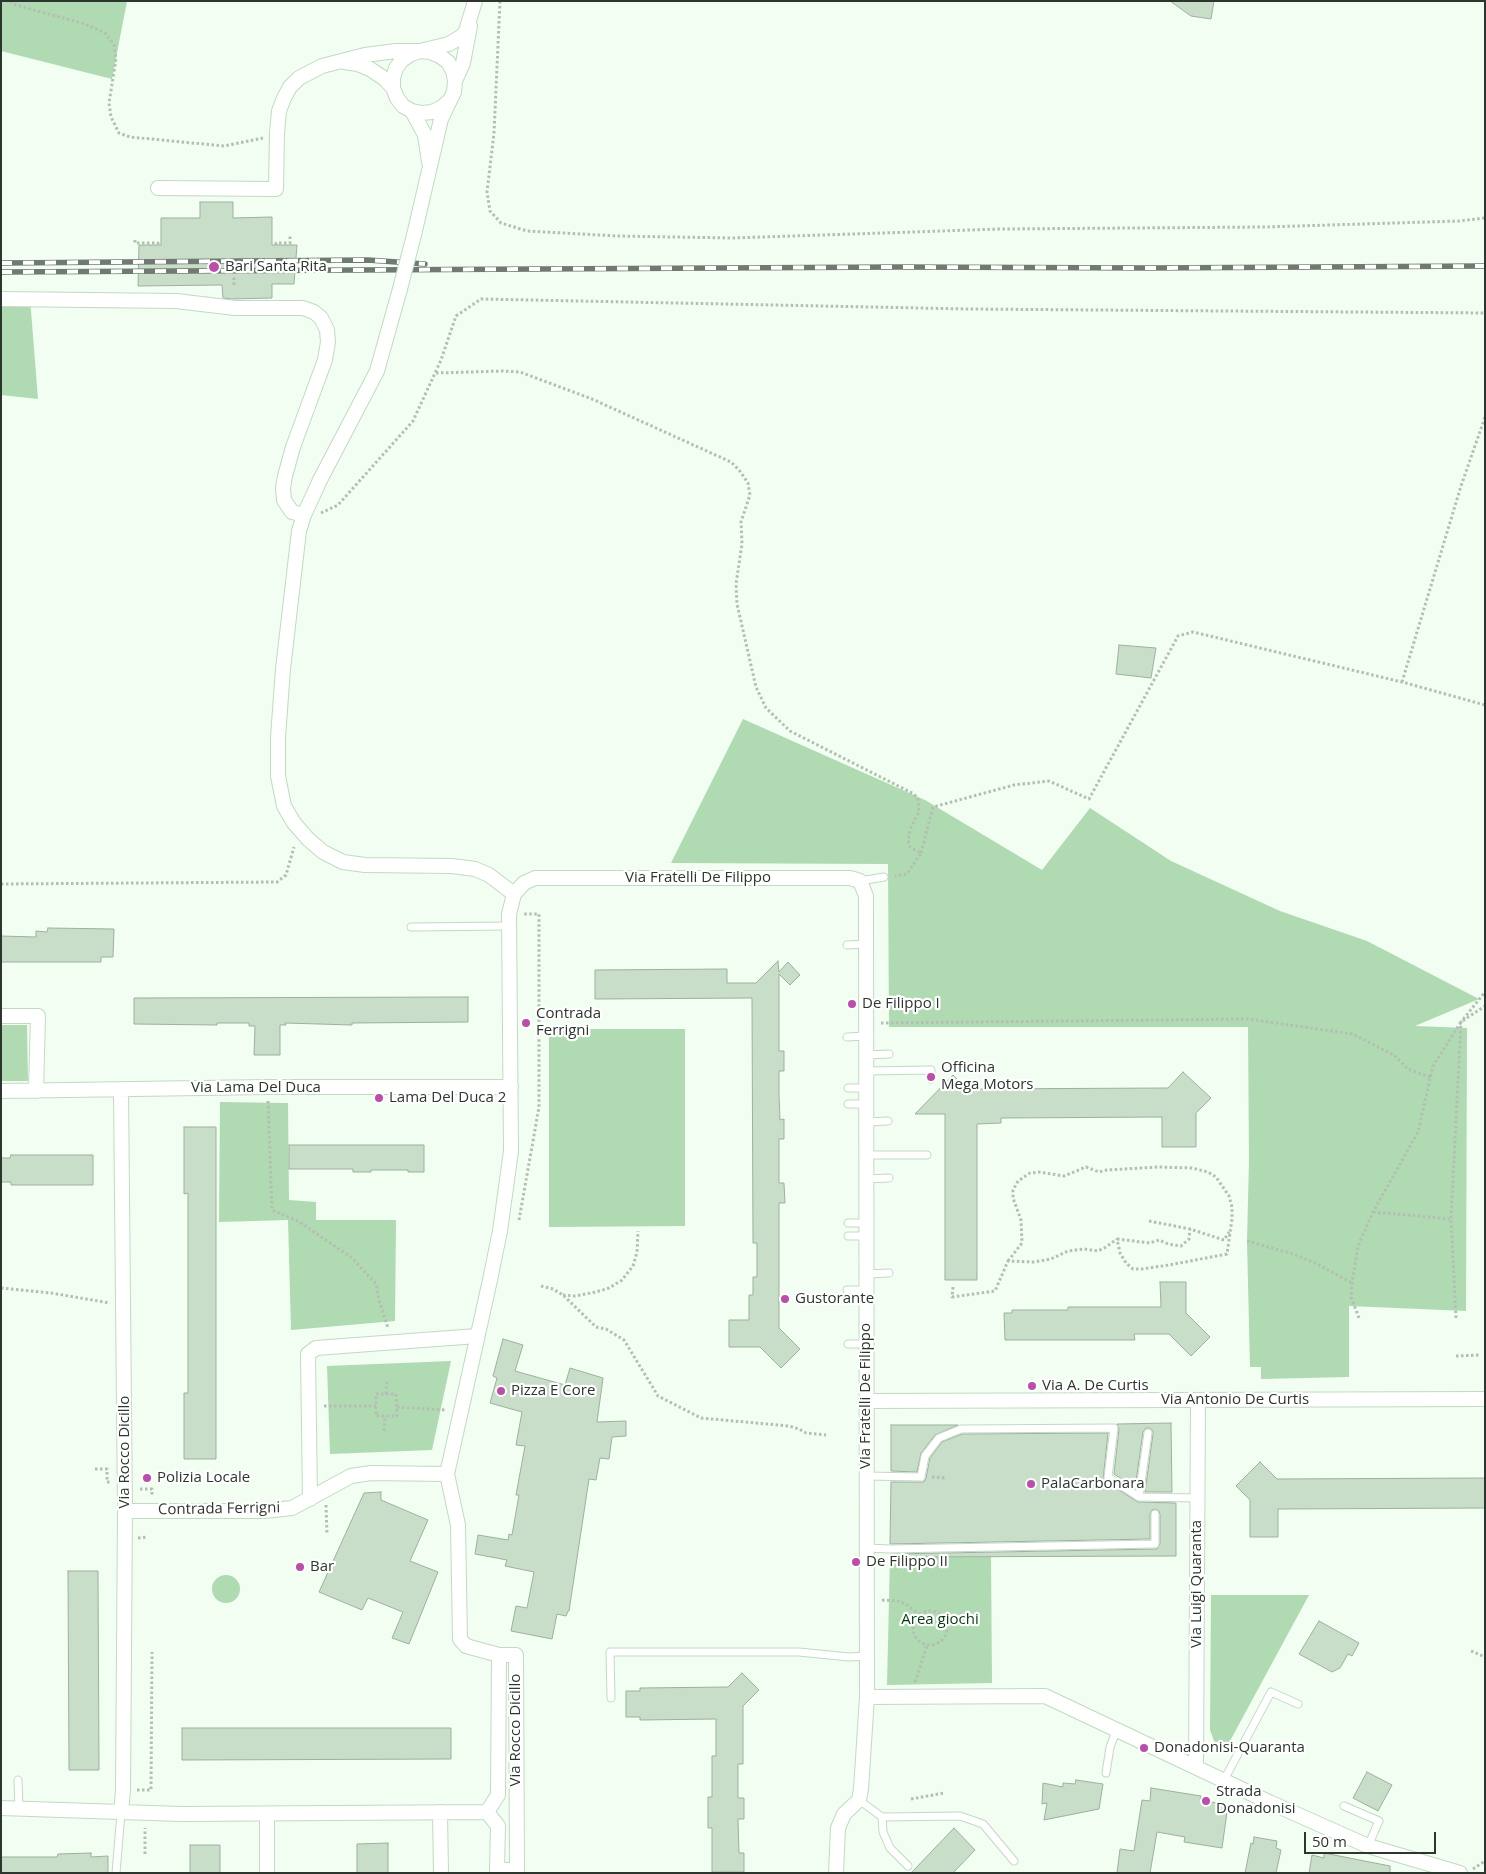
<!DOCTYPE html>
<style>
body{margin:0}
#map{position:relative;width:1486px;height:1874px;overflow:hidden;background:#f1fef1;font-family:"Open Sans",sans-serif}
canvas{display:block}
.frame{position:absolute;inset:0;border:2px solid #2d362e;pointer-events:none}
.scale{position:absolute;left:1304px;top:1832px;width:132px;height:22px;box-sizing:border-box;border:2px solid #2d362e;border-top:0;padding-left:6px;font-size:15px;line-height:18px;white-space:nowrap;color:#2d362e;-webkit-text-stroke:4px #fff;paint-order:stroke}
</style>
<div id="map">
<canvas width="1486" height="1874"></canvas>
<div class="frame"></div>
<div class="scale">50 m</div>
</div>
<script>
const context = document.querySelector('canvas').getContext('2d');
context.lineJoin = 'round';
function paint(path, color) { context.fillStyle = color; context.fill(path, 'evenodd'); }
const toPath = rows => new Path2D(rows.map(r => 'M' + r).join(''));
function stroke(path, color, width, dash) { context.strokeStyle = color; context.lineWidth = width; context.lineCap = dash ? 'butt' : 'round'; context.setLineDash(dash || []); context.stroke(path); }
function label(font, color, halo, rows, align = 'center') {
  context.font = font + ' "Open Sans",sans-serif'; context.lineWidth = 4.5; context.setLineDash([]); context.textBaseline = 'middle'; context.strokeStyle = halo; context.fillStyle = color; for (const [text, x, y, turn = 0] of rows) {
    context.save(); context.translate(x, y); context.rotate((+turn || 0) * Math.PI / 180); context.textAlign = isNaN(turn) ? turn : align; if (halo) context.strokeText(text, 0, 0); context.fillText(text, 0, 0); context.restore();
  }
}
paint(toPath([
 [1,1,127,1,112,79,1,51],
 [1,298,30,298,38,399,1,395],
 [743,719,925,800,1042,870,1090,808,1171,861,1280,911,1367,941,1479,999,1415,1026,1467,1028,1466,1311,1349,1306,1349,1377,1261,1379,1261,1367,1250,1367,1247,1241,1249,1160,1248,1027,889,1027,888,864,671,863],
 [1,1025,27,1025,28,1081,1,1081],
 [549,1029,685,1029,685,1226,549,1227],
 [220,1102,288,1103,289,1200,316,1202,316,1220,396,1220,395,1321,291,1330,288,1220,219,1222],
 [451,1361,432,1450,330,1454,327,1366],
 [890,1557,991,1557,992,1683,887,1685],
 '212 1589a14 14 0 1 1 28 0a14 14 0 1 1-28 0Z',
 [1211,1595,1309,1595,1224,1752,1216,1746,1210,1730]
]), '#b0dab2');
const building = toPath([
 [1170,1,1214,1,1211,19,1191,16,1170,1],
 [200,202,233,202,233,218,272,217,272,245,297,245,294,284,272,284,272,298,232,299,223,298,222,285,138,286,139,245,161,245,161,218,200,218,200,202],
 [1119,645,1156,648,1151,678,1116,674,1119,645],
 [48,928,114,929,113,957,101,957,101,962,1,962,1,936,36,937,36,931,47,932,48,928],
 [778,961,779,972,788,962,800,975,790,985,779,974,779,1051,784,1051,784,1071,779,1071,779,1095,780,1120,784,1119,784,1139,779,1139,779,1183,784,1183,785,1203,779,1203,779,1328,800,1349,781,1368,760,1347,729,1347,729,1320,749,1320,749,1295,753,1295,753,1277,757,1277,757,1243,753,1243,752,998,595,999,595,970,727,969,727,983,756,983,778,961],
 [468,997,468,1022,352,1023,352,1025,285,1023,286,1025,280,1025,280,1055,254,1055,255,1026,249,1026,249,1023,217,1023,217,1025,134,1024,134,998,468,997],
 [1183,1072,1211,1098,1196,1113,1196,1147,1162,1147,1162,1117,1001,1118,1001,1123,977,1124,977,1280,945,1280,945,1114,915,1114,953,1075,967,1089,1168,1088,1183,1072],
 [184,1127,216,1127,216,1459,184,1459,184,1393,188,1393,188,1193,184,1194,184,1127],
 [289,1145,424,1145,424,1172,408,1172,408,1170,371,1170,371,1172,353,1172,353,1169,289,1169,289,1145],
 [11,1155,93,1155,93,1185,11,1185,11,1182,1,1182,1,1158,10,1158,11,1155],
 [1160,1282,1186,1282,1186,1313,1210,1337,1191,1356,1169,1334,1134,1334,1135,1340,1005,1340,1004,1313,1012,1313,1012,1310,1068,1310,1068,1307,1161,1307,1160,1282],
 [503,1339,523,1345,515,1371,565,1385,570,1368,603,1378,597,1422,626,1421,626,1436,612,1437,609,1459,600,1458,596,1480,589,1479,569,1611,568,1611,566,1616,557,1614,552,1639,511,1631,516,1606,527,1608,534,1572,505,1566,507,1560,475,1554,478,1535,508,1540,509,1534,512,1535,519,1495,516,1495,525,1446,516,1445,522,1412,490,1403,497,1378,493,1376,503,1339],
 [1171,1423,1172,1492,1145,1492,1153,1434,1153,1431,1149,1428,1146,1428,1143,1432,1135,1488,1114,1474,1119,1429,1117,1424,1171,1423],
 [891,1425,958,1425,935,1435,921,1453,917,1472,891,1471,891,1425],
 [1108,1433,1103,1480,1138,1502,1176,1503,1176,1556,890,1557,890,1554,1157,1549,1160,1544,1160,1514,1159,1511,1155,1509,1152,1510,1150,1514,1150,1539,890,1544,891,1482,924,1482,926,1478,930,1458,942,1442,962,1434,1108,1433],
 [1260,1462,1277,1479,1485,1478,1485,1508,1278,1509,1278,1537,1250,1537,1250,1500,1236,1486,1260,1462],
 [381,1492,381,1500,428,1520,410,1561,438,1572,409,1644,392,1638,403,1612,368,1598,362,1610,319,1592,364,1493,381,1492],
 [68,1571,98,1571,99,1770,69,1770,68,1571],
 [1319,1621,1359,1643,1352,1656,1348,1654,1340,1668,1332,1672,1299,1654,1319,1621],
 [742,1673,759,1690,743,1706,743,1764,738,1764,738,1798,744,1798,744,1819,738,1819,739,1853,744,1853,744,1872,712,1872,712,1828,708,1828,708,1797,712,1797,712,1756,716,1756,716,1719,640,1720,640,1717,626,1717,626,1691,640,1691,640,1688,728,1687,742,1673],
 [182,1728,451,1728,451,1759,182,1760,182,1728],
 [1367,1772,1392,1785,1378,1811,1353,1798,1367,1772],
 [1076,1780,1103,1784,1099,1809,1044,1820,1047,1803,1042,1804,1043,1783,1063,1787,1063,1783,1075,1784,1076,1780],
 [1151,1788,1201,1796,1200,1800,1228,1805,1222,1848,1184,1842,1185,1837,1157,1832,1150,1873,1117,1873,1120,1849,1134,1851,1142,1800,1150,1801,1151,1788],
 [954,1828,975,1850,953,1873,911,1873,954,1828],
 [1254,1837,1277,1841,1276,1848,1281,1850,1276,1873,1245,1873,1251,1843,1253,1844,1254,1837],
 [388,1843,388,1873,357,1873,357,1844,388,1843],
 [190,1845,220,1845,220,1873,190,1873,190,1845],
 [91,1853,91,1857,108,1856,108,1873,1,1873,1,1857,57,1857,58,1854,91,1853],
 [1324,1853,1390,1866,1390,1873,1309,1873,1312,1855,1324,1858,1324,1853]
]);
paint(building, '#c8dec9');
stroke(building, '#9cb19d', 1);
const service = toPath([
 [860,881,884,877],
 [411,927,509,926],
 [847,945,866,944],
 [847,1037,866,1036],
 [866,1055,889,1054],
 [866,1071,931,1070,931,1079],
 [848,1088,866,1088],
 [848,1104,866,1104],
 [866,1122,888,1121],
 [867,1155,927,1155],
 [866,1179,889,1178],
 [848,1223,866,1223],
 [848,1236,866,1236],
 [866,1274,889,1273],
 [847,1290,866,1290],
 [848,1344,866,1344],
 [866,1476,921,1477,925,1456,939,1438,961,1429,1114,1428,1108,1477,1139,1497,1197,1498],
 [1139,1497,1148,1433],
 [867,1548,890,1549,1155,1544,1155,1514],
 [611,1698,610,1652,799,1652,849,1657,867,1656],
 [1106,1773,1110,1747,1117,1729],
 [18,1780,19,1809],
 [1224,1780,1271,1692,1298,1704],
 [859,1800,882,1817,883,1832,890,1848,908,1866],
 [1344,1806,1379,1821,1368,1846],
 [882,1817,960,1816,983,1824,1014,1861],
 [116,1873,121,1813]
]);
const minor = toPath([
 [344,62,358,64,370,69,385,79,393,88],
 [455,81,463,63,470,26],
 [412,111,425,135,429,162],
 [158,188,276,189,277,133,279,111,284,98,290,87,299,78,322,66,365,55,396,51,420,51,449,44,462,36,466,31,475,1],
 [414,235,441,119,454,92,455,81,453,71,448,62,440,56,430,52,420,51,411,54,402,60,396,68,393,78,393,88,397,98,403,106,412,111,422,113,432,112,441,108,449,101],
 [400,289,377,371,320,480,304,515,299,531,283,669,278,737,278,776,284,806,294,823,308,839,323,852,343,862,365,865,452,866,475,869,489,875,514,894],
 [1,299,176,301,235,308,303,308,314,312,321,318,327,330,328,342,325,360,293,447,285,476,283,488,284,500,292,512,304,515],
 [1,1016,38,1016,36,1091],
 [1,1091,267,1087,511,1087],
 [866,1401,1485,1399],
 [447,1474,458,1525,460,1639,466,1646,499,1655],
 [310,1499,308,1354,316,1348,477,1336],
 [125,1511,264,1511,292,1508,351,1476,371,1473,447,1474,490,1280,500,1231,511,1151,509,914,514,894,524,883,535,878,850,878,860,881,866,896,867,1697,861,1789,859,1800,844,1814,838,1828,836,1873],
 [499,1655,516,1655,517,1870,497,1870,498,1826,487,1812,498,1795,499,1655],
 [867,1697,1045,1696,1269,1802,1368,1846,1460,1873],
 [1196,1767,1198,1400],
 [1,1808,181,1814,487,1812],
 [440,1812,441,1873],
 [121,1813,123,1790,125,1511,121,1090],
 [267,1814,267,1873]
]);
stroke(service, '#c3d9c4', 9);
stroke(minor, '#c3d9c4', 16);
stroke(toPath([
 [10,1,16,5,85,24,105,33,114,45,116,59,109,103,111,117,119,133,130,137,224,146,263,138],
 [500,1,494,133,487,192,490,211,501,223,527,231,617,236,732,238,1001,229,1265,227,1459,221,1485,218],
 [135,240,135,243,158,243,158,246],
 [276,245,276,243,290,243,290,234],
 [234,285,234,276],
 [436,373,503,371,520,372,592,399,731,462,739,470,748,483,750,495,741,522,742,544,736,584,737,604,756,687,766,708,790,731,914,794,918,800,919,812,910,829,908,840,910,847,921,853,907,874,895,876],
 [321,513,338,505,413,421,441,360,456,316,481,299,968,309,1485,313],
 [1402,682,1461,486,1485,417],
 [921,853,933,807,1014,785,1049,781,1089,799,1178,636,1193,632,1402,682,1485,705],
 [1,884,277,882,286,875,294,847],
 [881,1023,1248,1019,1353,1034,1395,1056,1408,1069,1430,1077],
 [268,1101,272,1210,298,1221,352,1258,376,1284,379,1300,388,1328],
 [1373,1212,1451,1219],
 [519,1220,539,1107,539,914,523,914],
 [1149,1221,1190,1229,1224,1240,1229,1232],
 [1117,1239,1150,1243,1159,1240,1168,1244,1181,1246,1189,1239,1190,1229],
 [1247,1241,1293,1254,1315,1263,1352,1283],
 [1008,1261,1022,1243,1021,1220,1013,1198,1013,1190,1018,1181,1030,1173,1039,1172,1064,1176,1086,1167,1099,1172,1107,1170,1159,1167,1192,1168,1208,1172,1216,1177,1229,1196,1232,1207,1232,1219,1227,1254,1169,1265,1142,1269,1133,1269,1126,1263,1120,1253,1117,1239],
 [541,1286,553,1289,563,1295,596,1327,606,1329,624,1340,658,1396,701,1418,789,1426,799,1429,806,1433,826,1435],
 [953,1287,952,1297,995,1291,1008,1261,1034,1262,1051,1259,1068,1251,1084,1249,1098,1251,1106,1247,1117,1239],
 [1,1288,51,1293,110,1303],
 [563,1295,575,1296,596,1292,609,1288,622,1280,633,1266,637,1252,638,1231],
 [797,1301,841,1300],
 [1359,1318,1351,1297,1352,1283,1358,1246,1373,1212,1418,1132,1433,1066,1461,1022,1485,1006],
 [1456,1318,1451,1219,1461,1022,1485,992],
 [1456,1356,1481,1355],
 [376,1394,396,1394,397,1416,376,1416,376,1394],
 [386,1394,387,1380],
 [324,1406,376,1406],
 [397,1407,445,1410],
 [384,1431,385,1416],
 [95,1469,107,1469,107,1482,111,1482],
 [932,1477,946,1478],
 [140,1489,152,1489,152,1496],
 [326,1505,327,1535],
 [138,1538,148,1537],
 [882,1600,898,1601,906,1604,920,1615],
 '913 1628a17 17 0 1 1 34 0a17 17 0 1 1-34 0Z',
 [1471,1651,1485,1657],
 [915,1682,927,1645],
 [137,1790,151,1790,152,1652],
 [911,1799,944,1793],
 [145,1854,145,1828],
 [1473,1869,1485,1861]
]), '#b3bfb3', 3, [2.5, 2.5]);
stroke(service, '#fff', 7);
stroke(minor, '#fff', 14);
const rail = toPath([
 [1,263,368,260,425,264],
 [1,272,898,267,1150,268,1485,266]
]);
stroke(rail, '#707a71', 5.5);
stroke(rail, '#fff', 4, [11]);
const minorBridge = toPath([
 [400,289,414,235]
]);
stroke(minorBridge, '#c3d9c4', 16, []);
stroke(minorBridge, '#fff', 14);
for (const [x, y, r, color] of [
 [214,267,6,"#bb4dab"],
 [852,1004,5,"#bb4dab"],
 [526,1023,5,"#bb4dab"],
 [931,1077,5,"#bb4dab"],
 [379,1098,5,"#bb4dab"],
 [785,1299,5,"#bb4dab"],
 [1032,1386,5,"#bb4dab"],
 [501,1391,5,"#bb4dab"],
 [147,1478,5,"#bb4dab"],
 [1031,1484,5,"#bb4dab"],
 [856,1562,5,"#bb4dab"],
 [300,1567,5,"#bb4dab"],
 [1144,1748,5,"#bb4dab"],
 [1206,1801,5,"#bb4dab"]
]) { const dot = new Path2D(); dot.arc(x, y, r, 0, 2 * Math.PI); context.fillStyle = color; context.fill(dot); stroke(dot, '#fff', 2); }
label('15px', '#2d362e', '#fff', [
 ["Bari Santa Rita",225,267],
 ["De Filippo I",862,1004],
 ["Contrada",536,1014],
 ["Ferrigni",536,1031],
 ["Officina",941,1068],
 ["Mega Motors",941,1085],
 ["Lama Del Duca 2",389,1098],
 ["Gustorante",795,1299],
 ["Via A. De Curtis",1042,1386],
 ["Pizza E Core",511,1391],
 ["Polizia Locale",157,1478],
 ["PalaCarbonara",1041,1484],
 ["De Filippo II",866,1562],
 ["Bar",310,1567],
 ["Donadonisi-Quaranta",1154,1748],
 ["Strada",1216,1792],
 ["Donadonisi",1216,1809]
], 'left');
label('15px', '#2d362e', '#fff', [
 ["Via Fratelli De Filippo",698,878],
 ["Via Lama Del Duca",256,1088],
 ["Via Fratelli De Filippo",866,1396,-90],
 ["Via Antonio De Curtis",1235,1400],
 ["Via Rocco Dicillo",125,1452,-90],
 ["Contrada Ferrigni",219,1509,-1],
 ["Via Luigi Quaranta",1197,1584,-90],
 ["Via Rocco Dicillo",516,1730,-90]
]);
label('15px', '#083a12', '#fff', [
 ["Area giochi",940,1620]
]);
</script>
